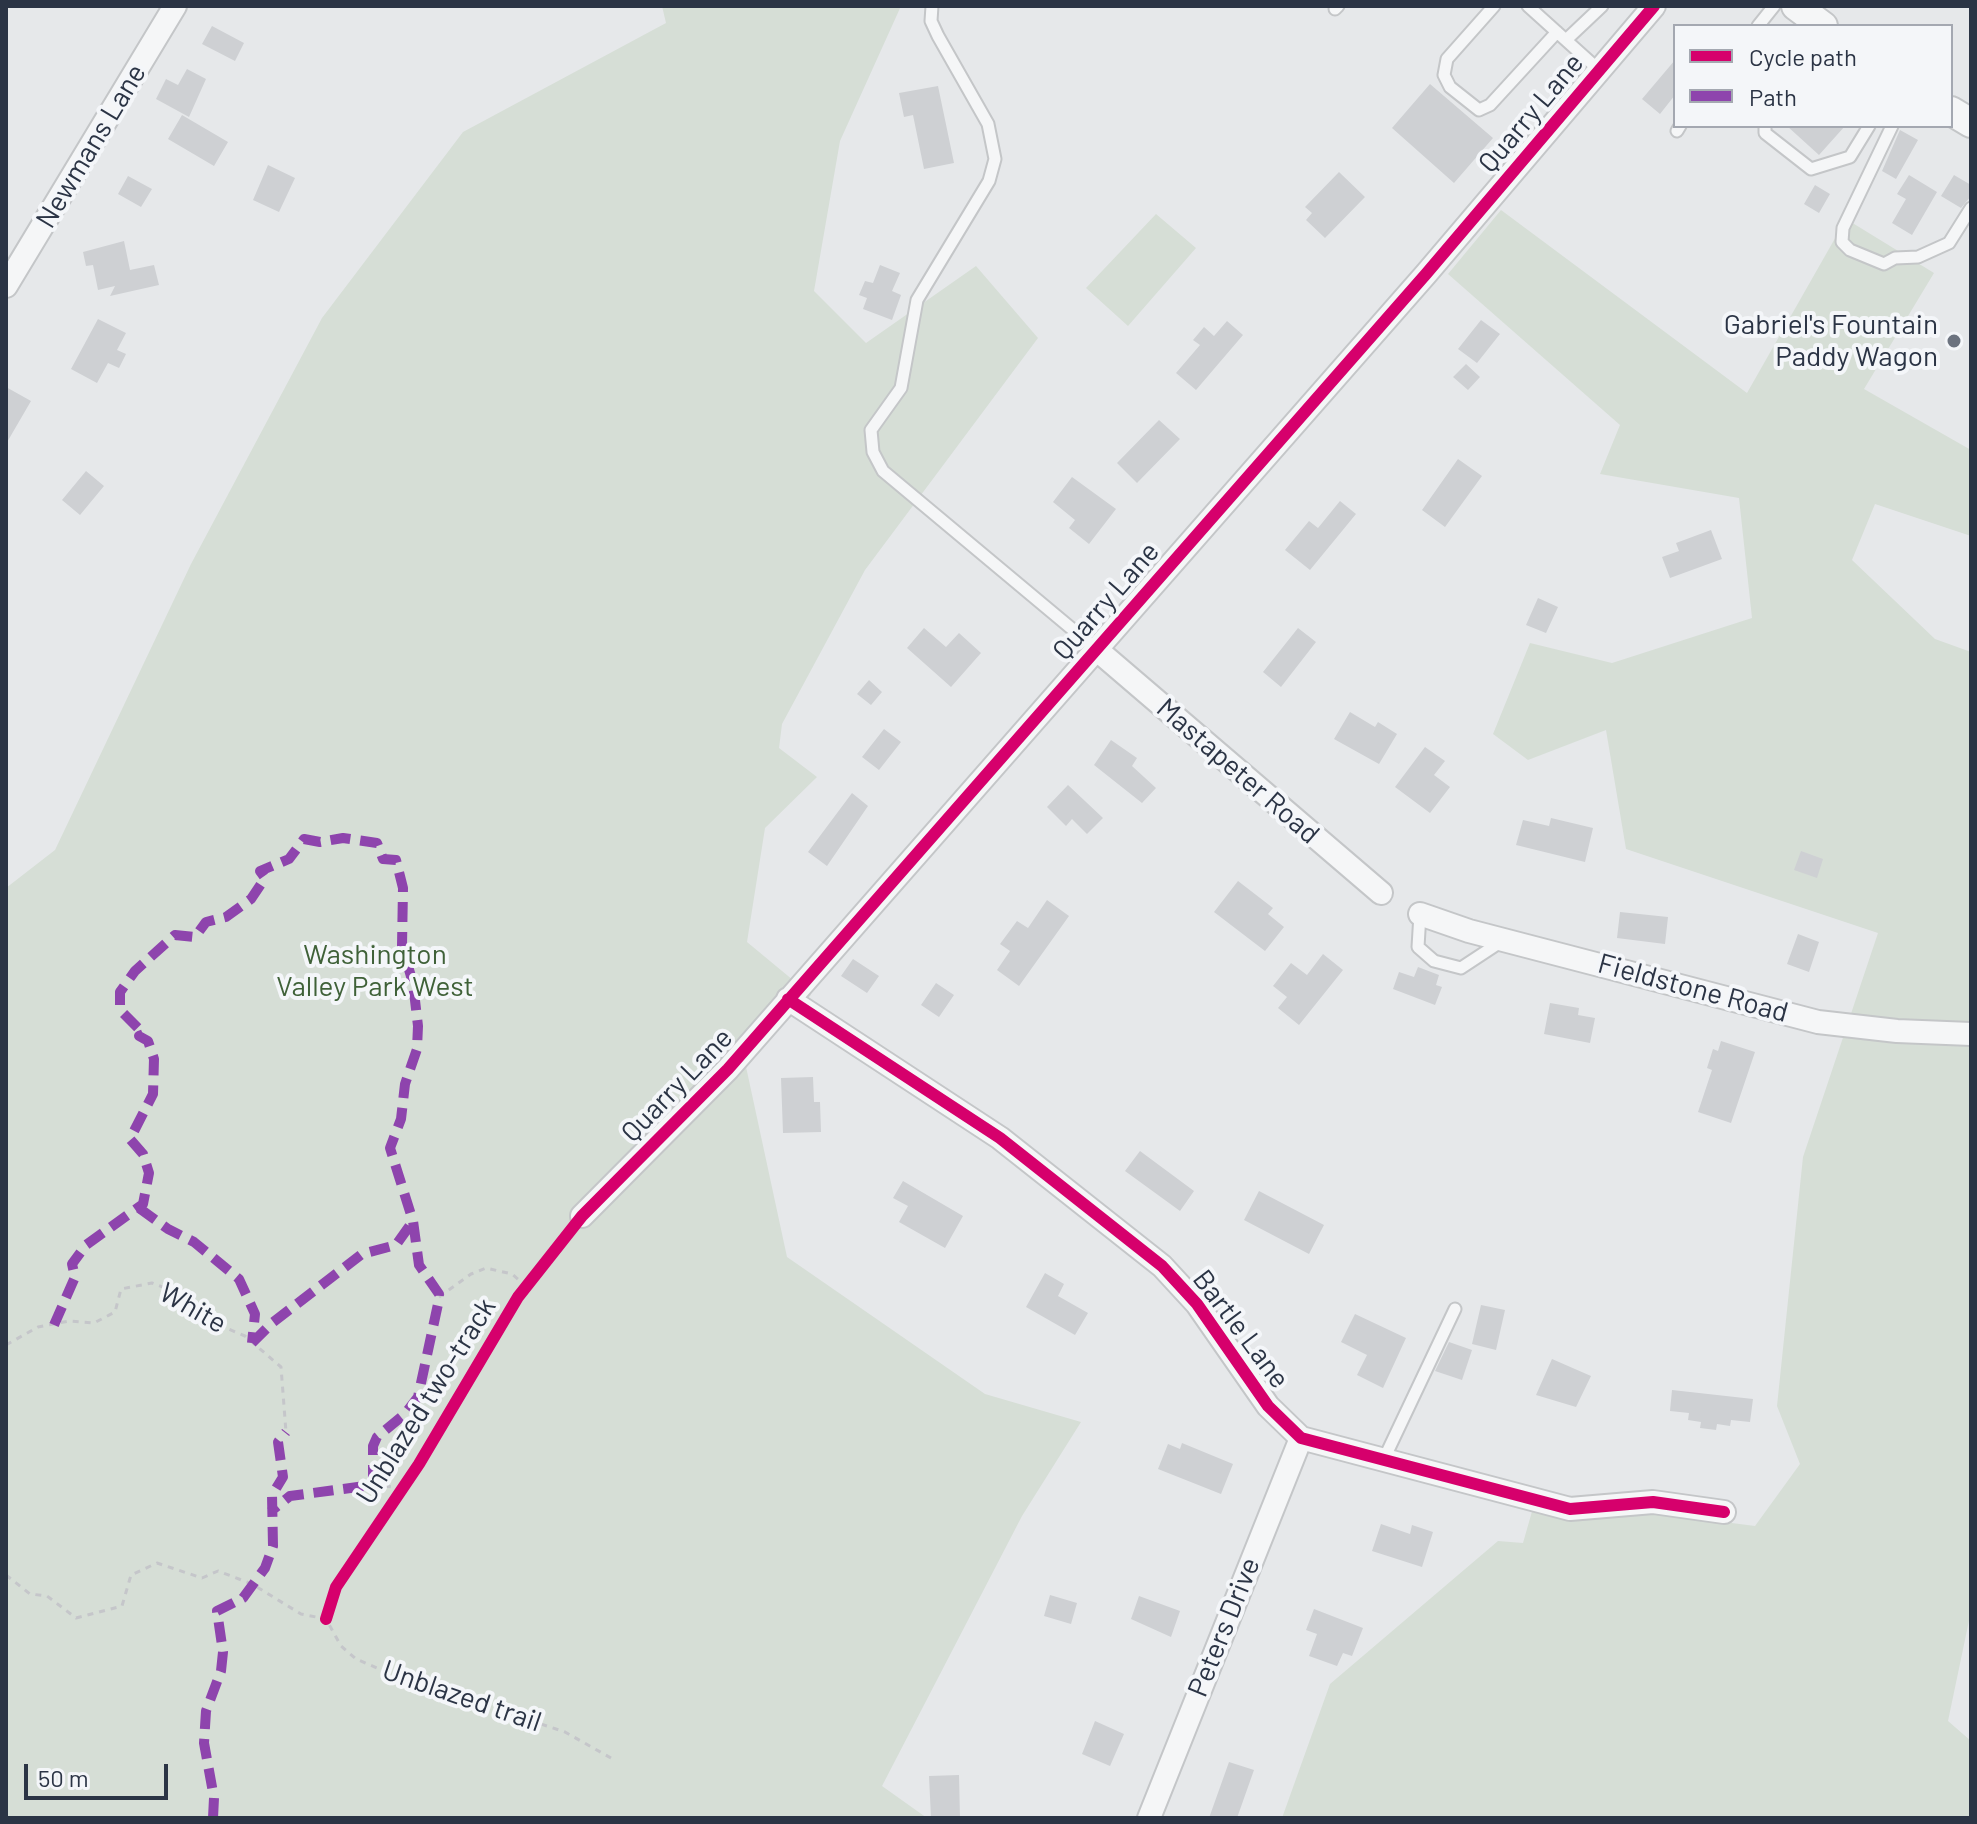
<!DOCTYPE html>
<style>
body{margin:0}
#map{position:relative;width:1977px;height:1824px;overflow:hidden;background:#e6e8ea;font-family:Barlow,sans-serif}
canvas{display:block}
.frame{position:absolute;inset:0;border:8px solid #2b3445;pointer-events:none}
.legend{position:absolute;left:1673px;top:24px;width:280px;height:104px;box-sizing:border-box;background:#f4f6f9;border:2px solid #a4a8b1;margin:0;padding:10px 14px;list-style:none;font-size:24px;color:#2b3445}
.legend li{display:flex;align-items:center;gap:16px;height:40px}
.legend b{width:40px;border:2px solid #a4a8b1}
.scale{position:absolute;left:24px;top:1764px;width:144px;height:36px;box-sizing:border-box;border:4px solid #2b3445;border-top:0;padding-left:10px;font-size:24px;line-height:28px;white-space:nowrap;color:#2b3445;-webkit-text-stroke:6px #f4f6f9;paint-order:stroke}
</style>
<div id="map">
<canvas width="1977" height="1824"></canvas>
<div class="frame"></div>
<ul class="legend">
<li><b style="height:10px;background:#d6006c"></b>Cycle path</li>
<li><b style="height:10px;background:#8e44ad"></b>Path</li>
</ul>
<div class="scale">50 m</div>
</div>
<script>
const context = document.querySelector('canvas').getContext('2d');
context.lineJoin = 'round';
function paint(path, color) { context.fillStyle = color; context.fill(path, 'evenodd'); }
const toPath = rows => new Path2D(rows.map(r => 'M' + r).join(''));
function stroke(path, color, width, dash) { context.strokeStyle = color; context.lineWidth = width; context.lineCap = dash ? 'butt' : 'round'; context.setLineDash(dash || []); context.stroke(path); }
function label(font, color, halo, rows, align = 'center') {
  context.font = font + ' Barlow,sans-serif'; context.lineWidth = 8; context.setLineDash([]); context.textBaseline = 'middle'; context.strokeStyle = halo; context.fillStyle = color; for (const [text, x, y, turn = 0] of rows) {
    context.save(); context.translate(x, y); context.rotate((+turn || 0) * Math.PI / 180); context.textAlign = isNaN(turn) ? turn : align; if (halo) context.strokeText(text, 0, 0); context.fillText(text, 0, 0); context.restore();
  }
}
paint(toPath([
 [662,6,901,6,840,141,814,291,866,343,976,266,1038,338,865,570,782,724,779,748,817,777,765,828,747,942,811,995,745,1062,787,1257,985,1394,1081,1422,1022,1516,882,1786,927,1818,6,1818,6,888,55,850,191,564,322,318,463,132,666,23],
 [1501,210,1747,393,1846,219,1934,273,1864,389,1971,450,1971,536,1875,504,1852,560,1935,639,1971,652,1971,1611,1948,1721,1971,1741,1971,1818,1282,1818,1330,1684,1498,1541,1523,1543,1533,1508,1639,1511,1755,1526,1800,1464,1777,1406,1803,1157,1878,933,1626,849,1606,730,1528,760,1493,734,1530,643,1612,663,1752,618,1739,498,1600,474,1620,425,1448,274],
 [1156,214,1196,248,1128,326,1086,288]
]), '#d6ded6');
paint(toPath([
 [212,26,244,43,235,61,202,44],
 [1675,60,1675,95,1660,114,1642,99],
 [187,69,206,79,189,117,156,99,166,79,178,85],
 [1430,84,1493,138,1454,183,1392,128],
 [938,86,954,163,924,169,913,115,904,117,899,93],
 [182,115,228,142,214,166,168,139],
 [1787,126,1845,126,1819,155],
 [1900,130,1918,140,1896,179,1882,171],
 [268,165,295,178,279,212,253,200],
 [1339,172,1365,197,1325,238,1306,220,1312,213,1305,207],
 [1909,175,1937,192,1912,235,1892,223,1906,199,1897,194],
 [1954,175,1971,185,1971,196,1961,208,1941,196],
 [128,176,152,189,141,207,118,194],
 [1815,185,1830,194,1819,213,1804,204],
 [124,241,130,270,154,265,159,285,110,296,115,286,98,290,93,265,86,266,83,252],
 [880,265,900,273,892,291,901,295,892,320,863,309,867,298,859,295,865,281,873,283],
 [98,319,126,333,117,350,126,354,119,368,108,363,97,383,71,369],
 [1481,320,1500,334,1477,363,1458,349],
 [1227,321,1243,335,1196,390,1176,373,1200,345,1193,340,1204,327,1214,336],
 [1466,364,1480,377,1468,390,1453,377],
 [6,387,31,401,6,444],
 [1159,420,1180,439,1137,483,1117,463],
 [1458,459,1482,476,1445,527,1422,510],
 [86,471,104,486,80,515,62,500],
 [1072,477,1116,509,1089,544,1069,528,1075,520,1053,502],
 [1340,501,1356,514,1310,570,1285,550,1309,521,1318,528],
 [1711,530,1722,559,1670,578,1662,557,1679,551,1676,543],
 [1538,598,1558,607,1546,633,1526,625],
 [924,628,946,647,959,633,981,653,951,687,907,648],
 [1298,628,1316,642,1281,687,1263,672],
 [869,680,882,692,871,705,857,694],
 [1350,712,1375,727,1378,722,1397,734,1379,764,1334,739],
 [884,729,901,742,879,770,862,757],
 [1111,740,1137,758,1132,766,1156,788,1142,803,1094,765],
 [1425,747,1445,761,1434,775,1450,787,1430,813,1395,787],
 [1068,785,1103,818,1087,834,1072,819,1066,826,1047,807],
 [852,793,868,806,827,866,808,852],
 [1551,818,1593,828,1585,862,1516,845,1523,820,1549,826],
 [1801,851,1823,859,1817,878,1794,870],
 [1238,881,1273,908,1268,914,1284,927,1265,951,1214,912],
 [1047,900,1069,916,1019,986,997,970,1010,951,1000,944,1017,921,1028,928],
 [1620,912,1668,917,1665,944,1617,938],
 [1798,934,1819,942,1809,972,1787,964],
 [1323,954,1343,970,1299,1025,1278,1008,1287,997,1273,986,1291,963,1307,975],
 [853,959,879,976,867,993,841,976],
 [1418,967,1439,975,1436,985,1442,987,1435,1005,1393,989,1399,972,1414,977],
 [936,983,954,995,939,1017,921,1005],
 [1550,1003,1579,1008,1578,1015,1595,1018,1590,1043,1544,1034],
 [1721,1041,1755,1052,1731,1123,1698,1112,1712,1070,1707,1068,1713,1049,1718,1051],
 [813,1077,814,1102,820,1102,821,1132,783,1133,781,1078],
 [1140,1151,1194,1191,1180,1211,1125,1171],
 [903,1181,963,1216,945,1248,899,1222,908,1206,893,1198],
 [1259,1191,1324,1225,1309,1254,1244,1220],
 [1045,1273,1064,1284,1058,1296,1088,1313,1075,1335,1026,1307],
 [1481,1305,1505,1310,1496,1350,1472,1344],
 [1355,1314,1406,1338,1383,1388,1357,1375,1367,1355,1341,1342],
 [1449,1342,1472,1350,1462,1380,1435,1371],
 [1552,1359,1591,1376,1576,1407,1536,1395],
 [1672,1390,1753,1399,1750,1422,1731,1420,1730,1426,1717,1424,1716,1430,1700,1428,1701,1422,1688,1420,1689,1413,1670,1411],
 [1182,1443,1233,1464,1221,1494,1158,1469,1168,1444,1180,1449],
 [1381,1524,1410,1534,1412,1525,1433,1532,1422,1567,1372,1551],
 [1050,1595,1077,1603,1071,1624,1044,1616],
 [1139,1596,1180,1611,1171,1637,1131,1619],
 [1314,1609,1363,1628,1352,1656,1343,1653,1337,1666,1309,1656,1317,1634,1306,1630],
 [1095,1721,1124,1734,1110,1766,1082,1754],
 [1229,1762,1254,1770,1237,1818,1209,1818],
 [959,1775,960,1818,931,1818,929,1776]
]), '#ced0d3');
const service = toPath([
 [932,6,931,21,938,36,988,124,995,159,989,181,917,300,901,388,871,430,873,452,883,471,1096,649],
 [1494,6,1447,59,1444,75,1450,87,1479,110,1490,105,1557,32],
 [1528,6,1599,70],
 [1335,9,1338,6],
 [1758,26,1774,6],
 [1566,40,1602,6],
 [1765,126,1765,133,1811,169,1850,157,1869,126],
 [1892,126,1843,228,1842,242,1850,250,1884,264,1895,258,1918,257,1949,243,1971,208],
 [1677,131,1680,126],
 [1420,914,1418,947,1434,961,1461,968,1502,941],
 [1383,1461,1455,1309]
]);
const minor = toPath([
 [6,286,175,6],
 [1096,649,1381,893],
 [1420,914,1469,931,1818,1022,1897,1031,1971,1034],
 [788,999,1000,1138,1162,1266,1197,1304,1268,1406,1301,1438,1570,1509,1653,1502,1724,1512],
 [582,1216,728,1069,1426,274,1654,6],
 [1149,1818,1301,1438]
]);
const tertiary = toPath([
 [1796,6,1823,26],
 [1951,111,1971,123]
]);
stroke(service, '#c4c6c8', 15);
stroke(minor, '#c4c6c8', 26);
stroke(tertiary, '#c4c6c8', 32);
stroke(toPath([
 [439,1297,471,1274,486,1268,512,1274,526,1286],
 [6,1345,38,1327,69,1321,94,1323,115,1312,121,1289,152,1283,178,1293,212,1322,245,1336,281,1367,286,1432],
 [373,1485,403,1488],
 [6,1575,30,1594,47,1596,76,1618,122,1606,131,1575,157,1563,202,1578,218,1571,252,1584,301,1614,326,1619,341,1646,356,1659,391,1674,565,1732,611,1758]
]), '#c5c6ca', 3, [6, 6]);
stroke(service, '#f5f6f7', 11);
stroke(minor, '#f5f6f7', 22);
stroke(tertiary, '#f5f6f7', 28);
stroke(toPath([
 [139,1208,168,1229,194,1242,239,1279,255,1314,252,1343],
 [54,1325,75,1277,72,1264,86,1245,143,1204,149,1173,143,1154,130,1139,153,1094,154,1059,148,1041,139,1036,144,1034,120,1010,120,992,135,971,175,935,195,937,206,922,226,917,251,899,265,878,260,871,289,859,304,839,320,842,343,838,377,843,383,859,396,860,403,888,402,946,413,983,418,1026,417,1049,405,1084,401,1119,390,1148,413,1221,419,1265,439,1294,438,1304,418,1397,405,1414,377,1437,373,1446,373,1485,290,1496,270,1512],
 [252,1343,272,1323,362,1254,396,1245,413,1221],
 [213,1818,214,1798,204,1743,206,1711,221,1671,223,1652,217,1611,243,1598,265,1568,273,1546,272,1495,283,1477,278,1442,286,1432]
]), '#8e44ad', 10, [20, 10]);
stroke(toPath([
 [788,999,1000,1138,1162,1266,1197,1304,1268,1406,1301,1438,1570,1509,1653,1502,1724,1512],
 [326,1619,336,1587,419,1464,518,1297,582,1216,728,1069,1426,274,1654,6]
]), '#d6006c', 12);
for (const [x, y, r, color] of [
 [1954,341,8,"#6c737f"]
]) { const dot = new Path2D(); dot.arc(x, y, r, 0, 2 * Math.PI); context.fillStyle = color; context.fill(dot); stroke(dot, '#f4f6f9', 3); }
label('28px', '#2b3445', '#f4f6f9', [
 ["Quarry Lane",1531,113,-50],
 ["Newmans Lane",91,146,-59],
 ["Quarry Lane",1106,601,-49],
 ["Mastapeter Road",1238,771,41],
 ["Fieldstone Road",1693,988,15],
 ["Quarry Lane",677,1085,-46],
 ["White",193,1308,30],
 ["Bartle Lane",1241,1329,53],
 ["Unblazed two-track",426,1401,-58],
 ["Peters Drive",1224,1627,-68],
 ["Unblazed trail",462,1696,19]
]);
label('28px', '#2b3445', '#f4f6f9', [
 ["Gabriel's Fountain",1938,325],
 ["Paddy Wagon",1938,357]
], 'right');
label('28px', '#3f6138', '#f4f6f9', [
 ["Washington",375,955],
 ["Valley Park West",375,987]
]);
</script>
